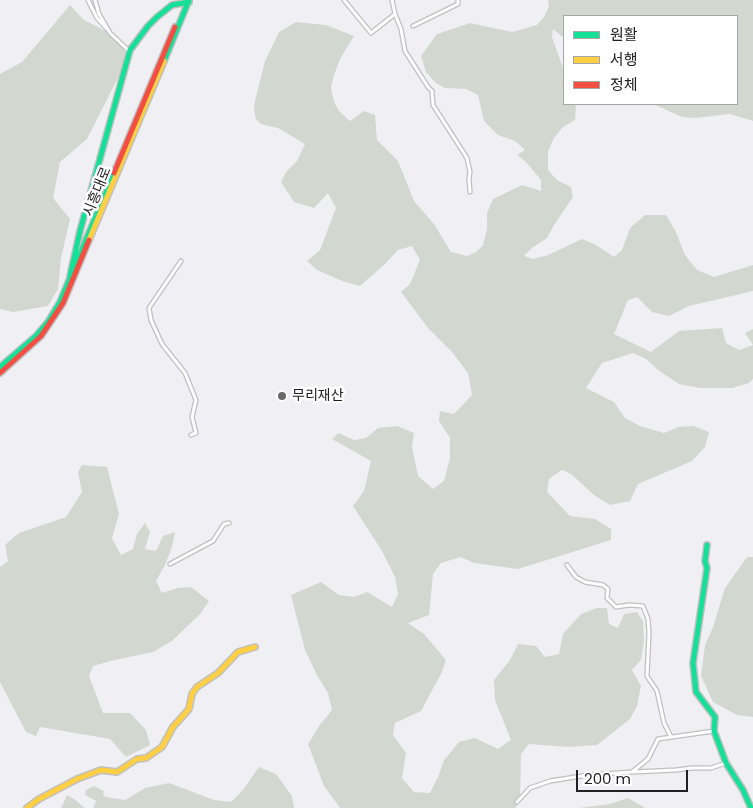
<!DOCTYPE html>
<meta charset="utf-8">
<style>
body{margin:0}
#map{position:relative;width:753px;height:808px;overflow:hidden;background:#f0f0f4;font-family:Poppins,"Noto Sans KR",sans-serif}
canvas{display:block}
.legend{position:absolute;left:563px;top:15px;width:175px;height:90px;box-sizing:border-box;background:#fff;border:1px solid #a6a6a7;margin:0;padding:6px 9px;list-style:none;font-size:15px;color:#212123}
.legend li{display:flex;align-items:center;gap:10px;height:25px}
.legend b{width:25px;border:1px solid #a6a6a7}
.scale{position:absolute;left:576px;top:770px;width:112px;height:22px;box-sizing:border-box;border:2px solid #212123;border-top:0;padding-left:6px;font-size:15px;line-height:18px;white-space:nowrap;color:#212123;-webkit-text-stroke:4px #fff;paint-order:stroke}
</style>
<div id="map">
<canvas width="753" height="808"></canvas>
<ul class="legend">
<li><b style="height:6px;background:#16e098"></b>원활</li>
<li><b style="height:6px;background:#ffcf43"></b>서행</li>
<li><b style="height:6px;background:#f24e42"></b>정체</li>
</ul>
<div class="scale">200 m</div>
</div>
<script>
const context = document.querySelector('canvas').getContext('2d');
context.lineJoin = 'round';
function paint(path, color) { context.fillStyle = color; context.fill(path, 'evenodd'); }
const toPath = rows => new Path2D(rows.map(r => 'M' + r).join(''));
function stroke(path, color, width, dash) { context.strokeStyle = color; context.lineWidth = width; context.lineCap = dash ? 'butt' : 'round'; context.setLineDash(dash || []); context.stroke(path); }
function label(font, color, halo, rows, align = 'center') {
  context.font = font + ' Poppins,"Noto Sans KR",sans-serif'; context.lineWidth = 5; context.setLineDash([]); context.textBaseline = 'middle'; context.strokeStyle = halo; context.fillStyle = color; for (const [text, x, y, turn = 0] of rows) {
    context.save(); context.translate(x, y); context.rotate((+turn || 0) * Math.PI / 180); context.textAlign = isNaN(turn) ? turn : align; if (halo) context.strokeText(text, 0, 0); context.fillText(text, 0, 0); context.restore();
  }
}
paint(toPath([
 [548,0,753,0,753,121,730,114,695,118,682,117,653,104,737,104,737,16,564,16,564,38,553,29,552,37,564,71,564,104,576,104,575,120,563,127,554,138,548,151,548,170,557,180,571,187,573,197,554,225,547,238,532,248,524,256,533,259,548,255,582,239,596,245,614,257,622,250,630,228,645,215,666,215,675,230,685,255,697,270,714,277,753,265,753,291,689,306,669,316,652,312,637,297,628,300,614,334,651,352,679,331,722,328,726,343,739,350,753,345,745,333,753,329,753,379,749,383,732,388,700,388,679,384,658,370,646,359,633,353,602,363,586,388,614,402,625,418,640,426,664,433,679,427,693,426,709,432,705,447,692,461,638,484,630,501,610,505,594,495,571,474,562,470,549,479,547,492,570,516,595,519,611,529,611,540,518,569,474,563,461,557,441,563,433,574,429,615,408,623,424,634,446,660,441,674,421,711,395,723,393,735,406,753,402,778,414,792,430,793,438,777,444,760,459,742,475,738,498,749,511,740,495,700,494,680,510,660,518,644,536,646,545,657,559,654,563,634,581,614,597,608,607,608,609,624,618,628,624,614,637,612,643,621,644,641,641,660,632,670,641,686,637,706,630,719,597,745,569,747,529,744,521,754,520,802,515,808,340,808,324,786,308,744,319,726,332,710,328,693,318,677,305,650,291,595,321,582,339,595,354,597,367,592,392,607,398,594,395,577,382,551,353,506,364,491,371,461,332,439,338,433,354,440,366,438,378,428,397,426,414,433,412,447,418,476,433,489,444,481,450,458,450,438,439,421,440,411,454,414,472,395,468,373,452,352,428,328,401,292,410,284,420,260,412,246,398,250,385,264,360,286,342,281,317,270,307,261,320,250,336,208,328,193,314,208,294,202,281,182,286,172,297,161,305,144,278,128,261,124,256,119,254,110,255,101,265,61,279,32,296,22,326,25,354,36,340,59,333,78,331,88,334,102,339,111,350,121,364,111,375,115,377,140,398,161,414,201,434,224,451,252,467,256,476,252,483,245,487,229,487,213,493,199,522,185,541,191,541,180,526,162,517,155,525,150,515,141,498,135,484,121,478,95,466,89,445,88,436,83,426,72,421,56,437,34,470,23,512,32,537,25,544,17,549,6],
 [70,5,84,20,110,33,124,47,126,62,87,139,60,162,53,198,70,219,61,258,58,289,48,306,13,312,0,309,0,74,22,62],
 [82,465,107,467,119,514,112,538,121,555,133,549,137,534,145,523,150,532,145,549,156,551,163,536,175,532,172,547,165,565,156,581,162,593,177,588,191,587,209,601,201,613,172,641,153,652,110,661,93,666,89,676,103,713,130,713,146,730,150,745,126,757,110,739,40,727,36,736,26,732,0,682,0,567,8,561,5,545,19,533,66,517,82,492,78,472],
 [747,557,753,557,753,717,737,715,713,702,701,676,705,645,713,627,725,588],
 [259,767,276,774,292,796,294,808,93,808,96,801,85,795,86,790,94,786,104,791,103,795,106,797,125,800,145,788,169,783,214,800,231,802,243,790],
 [67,795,74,799,85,808,61,808],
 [628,798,645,808,579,808,610,804]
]), '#d2d8cf');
const street = toPath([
 [88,0,97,18,107,29],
 [95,0,99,14,110,33,129,51],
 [344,0,371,33,395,14,392,0],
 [395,14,401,29,405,51,428,87,432,91,433,105,467,158,470,172,469,179,470,192],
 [413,26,458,4,458,0],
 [181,261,149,308,151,320,162,344,185,373,196,400,192,417,196,433,191,435],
 [170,564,213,541,224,524,229,523],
 [567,565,576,577,585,582,603,585,608,589,607,598,616,607,629,605,643,606,648,619,649,633,647,676,657,691,664,723,671,737],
 [633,772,676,770,692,768,711,768,726,763],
 [517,802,530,788,550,781,588,775,632,772,648,759,658,739,714,731]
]);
const fast = toPath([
 [164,61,189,0],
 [70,276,80,231,130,50,148,26,157,17,172,5,189,2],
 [0,367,36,336,48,322,60,302,114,173],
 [707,545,705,561,707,568,693,663,696,692,715,717,714,731,726,763,743,790,751,808]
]);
const slow = toPath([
 [89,240,164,61],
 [27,808,39,799,77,779,101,770,117,772,137,759,146,758,162,747,173,727,189,709,192,694,197,687,218,673,238,652,255,647]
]);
const jam = toPath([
 [114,173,175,27],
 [0,373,41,336,63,303,89,240]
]);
stroke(street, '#c0c0c2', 5.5);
stroke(fast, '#c0c0c2', 8);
stroke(slow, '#c0c0c2', 8);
stroke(jam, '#c0c0c2', 8);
stroke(street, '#fdfdfd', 3);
stroke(fast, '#16e098', 5);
stroke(slow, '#ffcf43', 5);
stroke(jam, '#f24e42', 5);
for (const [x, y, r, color] of [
 [282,396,5,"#69696c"]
]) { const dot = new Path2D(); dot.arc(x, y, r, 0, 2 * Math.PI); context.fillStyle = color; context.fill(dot); stroke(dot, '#fff', 2); }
label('14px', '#212123', '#fff', [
 ["시흥대로",98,192,-68]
]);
label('14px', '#212123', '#fff', [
 ["무리재산",292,396]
], 'left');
</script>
